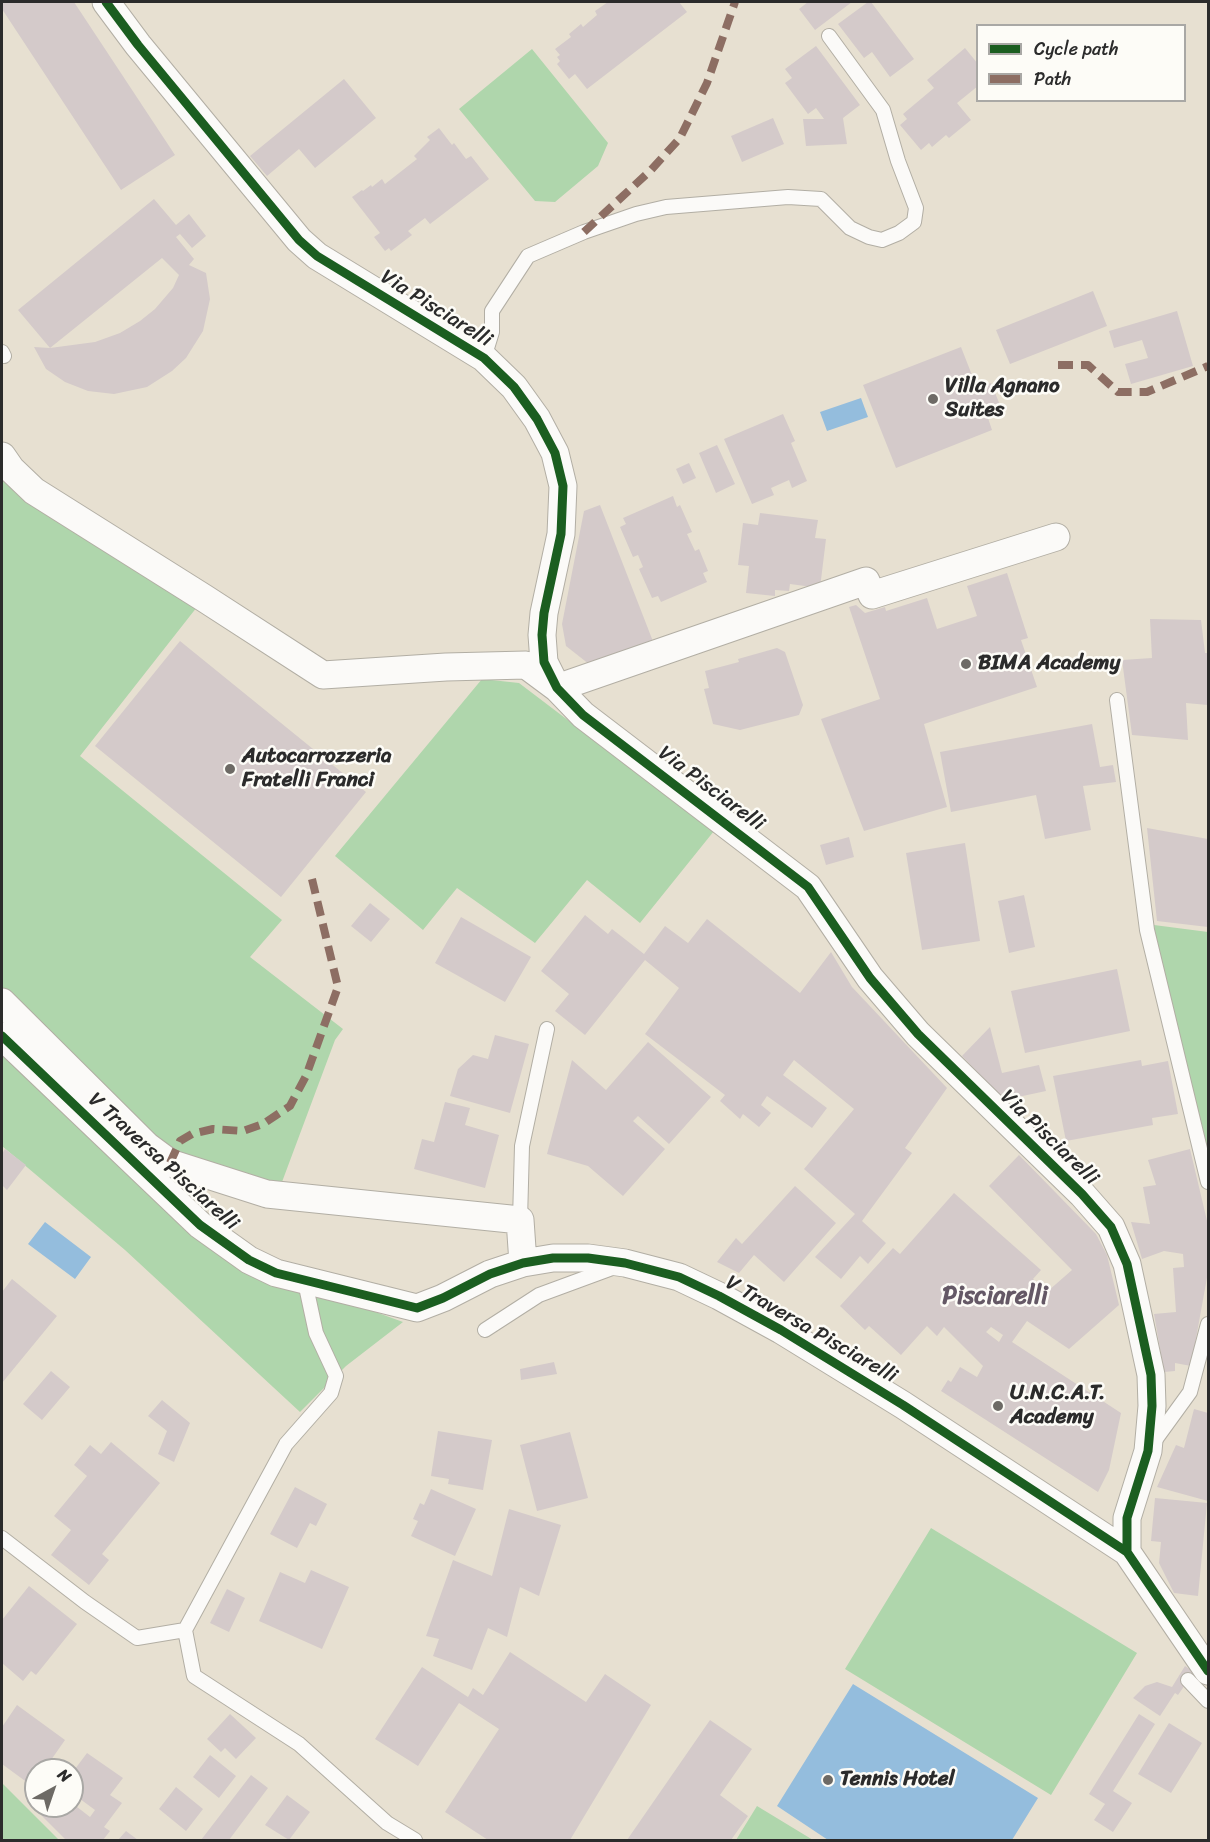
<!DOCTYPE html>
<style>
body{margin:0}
#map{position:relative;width:1210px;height:1842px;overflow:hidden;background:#e7e0d1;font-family:Sriracha,sans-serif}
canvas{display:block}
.frame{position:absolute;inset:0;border:3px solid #2b2b2b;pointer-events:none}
.legend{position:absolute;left:976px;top:24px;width:210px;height:78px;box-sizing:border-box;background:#fdfcf7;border:2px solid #a9a8a5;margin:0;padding:8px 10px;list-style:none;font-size:18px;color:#2b2b2b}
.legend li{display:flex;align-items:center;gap:12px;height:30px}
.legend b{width:30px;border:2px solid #a9a8a5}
.north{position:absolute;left:24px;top:1758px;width:60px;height:60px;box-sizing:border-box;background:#fdfcf7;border:2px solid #a9a8a5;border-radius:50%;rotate:40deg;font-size:16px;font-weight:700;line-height:24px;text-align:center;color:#2b2b2b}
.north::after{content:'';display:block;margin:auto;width:21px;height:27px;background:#6d6a65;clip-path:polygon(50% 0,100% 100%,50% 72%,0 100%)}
</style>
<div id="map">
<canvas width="1210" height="1842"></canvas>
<div class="frame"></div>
<ul class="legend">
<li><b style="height:8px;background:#1b5e20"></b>Cycle path</li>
<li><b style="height:8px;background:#8d6e63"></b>Path</li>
</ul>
<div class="north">N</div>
</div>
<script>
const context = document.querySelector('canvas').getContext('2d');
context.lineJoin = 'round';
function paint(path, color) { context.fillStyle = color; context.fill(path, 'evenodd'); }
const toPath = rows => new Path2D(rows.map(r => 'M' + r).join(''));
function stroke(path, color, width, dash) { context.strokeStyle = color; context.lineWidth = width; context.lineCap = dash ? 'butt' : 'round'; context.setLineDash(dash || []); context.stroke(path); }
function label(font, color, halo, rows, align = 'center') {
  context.font = font + ' Sriracha,sans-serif'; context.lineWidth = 5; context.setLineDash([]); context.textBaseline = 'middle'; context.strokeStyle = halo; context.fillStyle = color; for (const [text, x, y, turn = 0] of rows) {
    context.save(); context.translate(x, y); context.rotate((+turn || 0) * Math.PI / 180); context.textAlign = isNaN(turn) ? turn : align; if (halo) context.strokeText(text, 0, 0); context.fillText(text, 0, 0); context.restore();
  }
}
paint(toPath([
 [532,49,608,143,598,166,555,202,535,201,459,109],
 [2,470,197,607,80,756,282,920,250,957,343,1029,335,1040,279,1190,187,1164,154,1140,2,987],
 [482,679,519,683,714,831,640,923,587,880,535,943,457,888,423,930,335,856],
 [1154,925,1208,932,1208,1156,1157,943],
 [2,1050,209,1243,359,1306,403,1322,346,1366,300,1412,125,1250,2,1146],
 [931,1528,1137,1653,1051,1795,845,1669],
 [2,1783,59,1840,2,1840],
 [757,1806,813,1840,736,1840]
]), '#afd6ac');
paint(toPath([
 [861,398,868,417,827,431,820,412],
 [45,1222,91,1257,75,1279,28,1244],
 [853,1684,1038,1798,1012,1840,828,1840,777,1806]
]), '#94bddd');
paint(toPath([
 [2,2,74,2,175,155,121,190,2,9],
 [608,2,679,2,687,12,587,89,575,74,569,79,557,64,560,61,557,57,560,55,555,49,571,37,569,34,581,24,583,27,597,15,595,11],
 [808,2,852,2,815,30,799,9],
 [868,2,871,2,914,59,890,77,872,52,864,58,838,24],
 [816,46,860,105,843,118,847,144,806,146,803,119,824,119,816,108,808,114,785,83,792,78,785,69],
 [965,48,978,64,978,86,957,103,971,120,949,138,946,135,932,147,929,143,921,150,900,125,907,119,903,114,934,88,927,80],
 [344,79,376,118,315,168,299,149,267,176,250,156],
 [773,118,784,144,742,162,731,136],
 [439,128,452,145,454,143,466,159,471,156,489,179,430,224,425,218,408,231,412,235,391,251,389,248,385,251,374,237,380,233,352,197,362,190,363,191,371,185,372,187,382,179,385,184,417,159,414,156,430,140,427,137],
 [154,199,176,225,189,214,206,236,192,248,180,234,176,237,194,259,189,265,206,273,210,299,203,331,186,358,172,371,147,387,114,394,88,391,65,382,46,369,34,347,50,348,18,310],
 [162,258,179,275,173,288,155,309,140,321,120,333,95,342,50,348],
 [1093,291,1107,326,1010,364,996,330],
 [1177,311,1193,366,1131,384,1125,364,1148,358,1142,340,1114,348,1109,331],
 [961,347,977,388,991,383,1002,410,987,415,992,430,896,468,863,385],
 [783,414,795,441,791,443,807,481,792,488,789,480,771,488,774,495,752,504,724,439],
 [717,445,735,484,716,493,699,453],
 [689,463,696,478,683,484,676,469],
 [673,496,677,507,680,505,692,532,687,534,695,551,699,549,708,571,703,573,707,582,661,602,658,596,652,598,639,569,643,567,638,555,633,557,620,527,626,524,623,518],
 [600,505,654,644,594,668,566,646,562,624,584,511],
 [760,513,818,520,815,538,826,539,820,588,790,584,789,591,775,590,775,596,746,593,749,566,738,565,743,523,758,525],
 [1007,573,1028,638,1021,640,1037,687,924,724,947,807,864,831,821,719,880,699,849,607,856,605,865,613,885,607,886,611,927,598,937,629,977,616,967,586],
 [1150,619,1201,620,1205,653,1208,653,1208,705,1186,703,1188,740,1132,735,1122,660,1152,658],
 [180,641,366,792,281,897,95,746],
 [777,648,785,652,803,705,799,715,740,730,713,724,704,689,709,688,705,671,739,662,738,659],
 [1092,724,1100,767,1113,765,1116,782,1083,786,1091,830,1045,839,1036,795,951,812,940,752],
 [1147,828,1208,839,1208,927,1157,921],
 [849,837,854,857,826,865,820,845],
 [965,843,980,941,922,950,906,853],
 [1024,895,1035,947,1009,953,998,901],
 [370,903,390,919,371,942,351,926],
 [585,915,608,934,612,929,644,954,665,926,688,943,707,919,800,993,831,952,852,987,947,1088,905,1148,912,1153,862,1221,886,1243,868,1264,860,1256,841,1279,815,1257,855,1214,804,1169,854,1109,794,1060,783,1075,827,1108,812,1128,767,1096,761,1105,771,1113,759,1127,743,1114,740,1119,720,1101,725,1095,645,1034,679,988,645,960,585,1035,555,1011,569,994,541,971],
 [461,917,531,957,505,1002,435,963],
 [1117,969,1130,1031,1025,1053,1011,991],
 [990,1027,1002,1073,1039,1065,1046,1091,1004,1100,962,1056],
 [495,1035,529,1044,510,1113,450,1096,458,1069,473,1055,488,1059],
 [648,1042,711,1097,669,1144,638,1116,633,1121,665,1149,623,1196,588,1166,547,1154,572,1060,606,1090],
 [1141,1060,1142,1066,1168,1061,1178,1114,1152,1118,1153,1125,1066,1141,1053,1076],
 [445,1102,470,1108,465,1125,499,1135,485,1188,414,1169,422,1139,434,1142],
 [5,1149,26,1165,7,1190,2,1185,2,1154],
 [1190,1149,1208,1225,1208,1272,1191,1366,1175,1363,1175,1371,1164,1372,1154,1314,1176,1312,1173,1268,1184,1267,1183,1254,1164,1251,1142,1259,1131,1222,1150,1224,1143,1187,1156,1185,1148,1160],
 [1019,1155,1096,1234,1107,1255,1119,1305,1069,1349,1027,1321,1012,1342,1121,1413,1109,1470,1098,1492,941,1391,948,1380,951,1382,960,1367,977,1377,983,1366,944,1327,937,1336,927,1326,901,1355,869,1326,865,1330,840,1306,893,1248,900,1254,954,1193,1041,1270,1033,1279,1048,1291,1072,1270,989,1186],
 [991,1327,1003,1335,999,1342,986,1332],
 [795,1186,836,1223,784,1282,754,1255,739,1273,717,1262,736,1238,742,1244],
 [12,1279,57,1316,2,1383,2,1292],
 [554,1362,557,1374,521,1380,520,1369],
 [51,1371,70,1387,42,1420,23,1404],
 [162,1400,190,1423,174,1462,158,1454,167,1431,148,1416],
 [1194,1409,1208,1413,1208,1501,1157,1487,1176,1445,1184,1448],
 [438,1431,492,1440,483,1490,448,1484,449,1479,431,1476],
 [570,1432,588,1498,537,1511,520,1445],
 [111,1442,160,1483,102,1554,109,1560,89,1585,51,1555,71,1530,54,1516,87,1476,74,1465,90,1445,101,1454],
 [295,1487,327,1504,316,1526,310,1523,297,1548,270,1534],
 [431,1489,476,1509,455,1556,411,1536,418,1521,413,1519,420,1503,424,1505],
 [1155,1498,1207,1503,1198,1596,1174,1593,1159,1563,1161,1542,1151,1541],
 [509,1509,561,1525,539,1596,520,1587,507,1637,488,1628,472,1670,433,1656,439,1639,426,1636,453,1560,492,1576],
 [311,1570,349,1587,322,1649,259,1621,280,1572,305,1583],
 [29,1586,77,1624,36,1675,31,1671,23,1681,2,1663,2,1620],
 [227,1589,245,1598,229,1632,210,1623],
 [510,1652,586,1702,605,1674,651,1705,570,1840,488,1840,445,1812,499,1729,459,1703,418,1766,375,1739,422,1667,468,1697,473,1688,483,1695],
 [1185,1666,1194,1672,1178,1695,1175,1693,1160,1716,1133,1698,1145,1686,1157,1682,1172,1687],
 [17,1705,65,1740,44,1770,36,1770,36,1781,32,1786,2,1764,2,1727],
 [230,1714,256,1738,236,1759,225,1748,221,1752,207,1739],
 [1139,1714,1155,1724,1113,1791,1132,1803,1113,1832,1094,1820,1105,1804,1089,1794],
 [710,1720,752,1749,720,1795,748,1816,731,1840,627,1840],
 [1169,1723,1202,1743,1171,1793,1138,1774],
 [87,1753,123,1778,110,1795,122,1803,104,1827,110,1831,103,1840,66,1840,41,1815,48,1806,72,1806,72,1803,90,1817,95,1810,72,1793,72,1773],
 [210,1755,236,1776,219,1798,193,1777],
 [251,1775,268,1788,229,1840,201,1840],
 [176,1787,203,1809,186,1831,159,1809],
 [287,1795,310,1812,289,1840,265,1825],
 [126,1831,138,1840,118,1840]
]), '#d4caca');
const service = toPath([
 [2,352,4,356],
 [484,358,492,332,492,311,528,256,584,232,636,214,666,207,788,197,821,199,850,228,869,237,882,240,899,233,914,222,916,208,898,161,883,110,829,36],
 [1117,700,1147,930,1208,1182],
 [520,1220,522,1146,547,1029],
 [485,1330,539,1295,615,1267],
 [1153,1443,1190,1392,1208,1324],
 [2,1538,85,1602,137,1638,185,1630,194,1676,299,1744,387,1823,415,1840],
 [185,1630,286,1444,331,1393,336,1376,316,1333,305,1282],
 [1188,1680,1208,1701]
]);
const minor = toPath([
 [106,2,138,45,299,240,317,256,484,358,514,387,537,419,555,453,563,486,561,534,544,613,542,635,544,662,557,688,583,715,808,887,870,978,918,1034,1082,1194,1111,1227,1127,1264,1151,1375,1152,1406,1148,1451,1127,1518,1127,1552,1208,1671],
 [2,456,11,469,34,491,204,598,323,675,446,667,526,665,557,688,866,581,872,595,1056,537],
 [2,1002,147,1146,170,1163,267,1194,520,1220,523,1263],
 [2,1036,200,1225,249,1260,276,1273,417,1308,443,1298,490,1274,523,1263,553,1258,588,1258,625,1263,679,1277,719,1296,781,1330,903,1405,1127,1552]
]);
stroke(service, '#b2aea4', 16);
stroke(minor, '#b2aea4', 29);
stroke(service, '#fbfaf8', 14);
stroke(minor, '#fbfaf8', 27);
stroke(toPath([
 [584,232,651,170,680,138,707,83,735,2],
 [1058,365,1088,365,1118,392,1147,392,1208,366],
 [170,1163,180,1141,192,1134,213,1129,243,1131,263,1124,290,1106,306,1076,338,987,311,875]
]), '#8d6e63', 8, [15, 8]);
stroke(toPath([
 [106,2,138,45,299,240,317,256,484,358,514,387,537,419,555,453,563,486,561,534,544,613,542,635,544,662,557,688,583,715,808,887,870,978,918,1034,1082,1194,1111,1227,1127,1264,1151,1375,1152,1406,1148,1451,1127,1518,1127,1552,1208,1671],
 [2,1036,200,1225,249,1260,276,1273,417,1308,443,1298,490,1274,523,1263,553,1258,588,1258,625,1263,679,1277,719,1296,781,1330,903,1405,1127,1552]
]), '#1b5e20', 9);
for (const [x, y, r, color] of [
 [933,399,6,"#6d6a65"],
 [966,664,6,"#6d6a65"],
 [230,769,6,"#6d6a65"],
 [998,1406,6,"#6d6a65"],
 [828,1780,6,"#6d6a65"]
]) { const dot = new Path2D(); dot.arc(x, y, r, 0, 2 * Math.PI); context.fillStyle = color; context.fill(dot); stroke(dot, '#fdfcf7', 2); }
label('21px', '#2b2b2b', '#fdfcf7', [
 ["Via Pisciarelli",436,309,32],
 ["Via Pisciarelli",711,789,37],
 ["Via Pisciarelli",1049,1138,44],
 ["V Traversa Pisciarelli",163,1162,42],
 ["V Traversa Pisciarelli",811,1330,30]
]);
label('bold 21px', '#2b2b2b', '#fdfcf7', [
 ["Villa Agnano",945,387],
 ["Suites",945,411],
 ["BIMA Academy",978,664],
 ["Autocarrozzeria",242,757],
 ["Fratelli Franci",242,781],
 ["U.N.C.A.T.",1010,1394],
 ["Academy",1010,1418],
 ["Tennis Hotel",840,1780]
], 'left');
label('bold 24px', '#645865', '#fdfcf7', [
 ["Pisciarelli",995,1297]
]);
</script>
